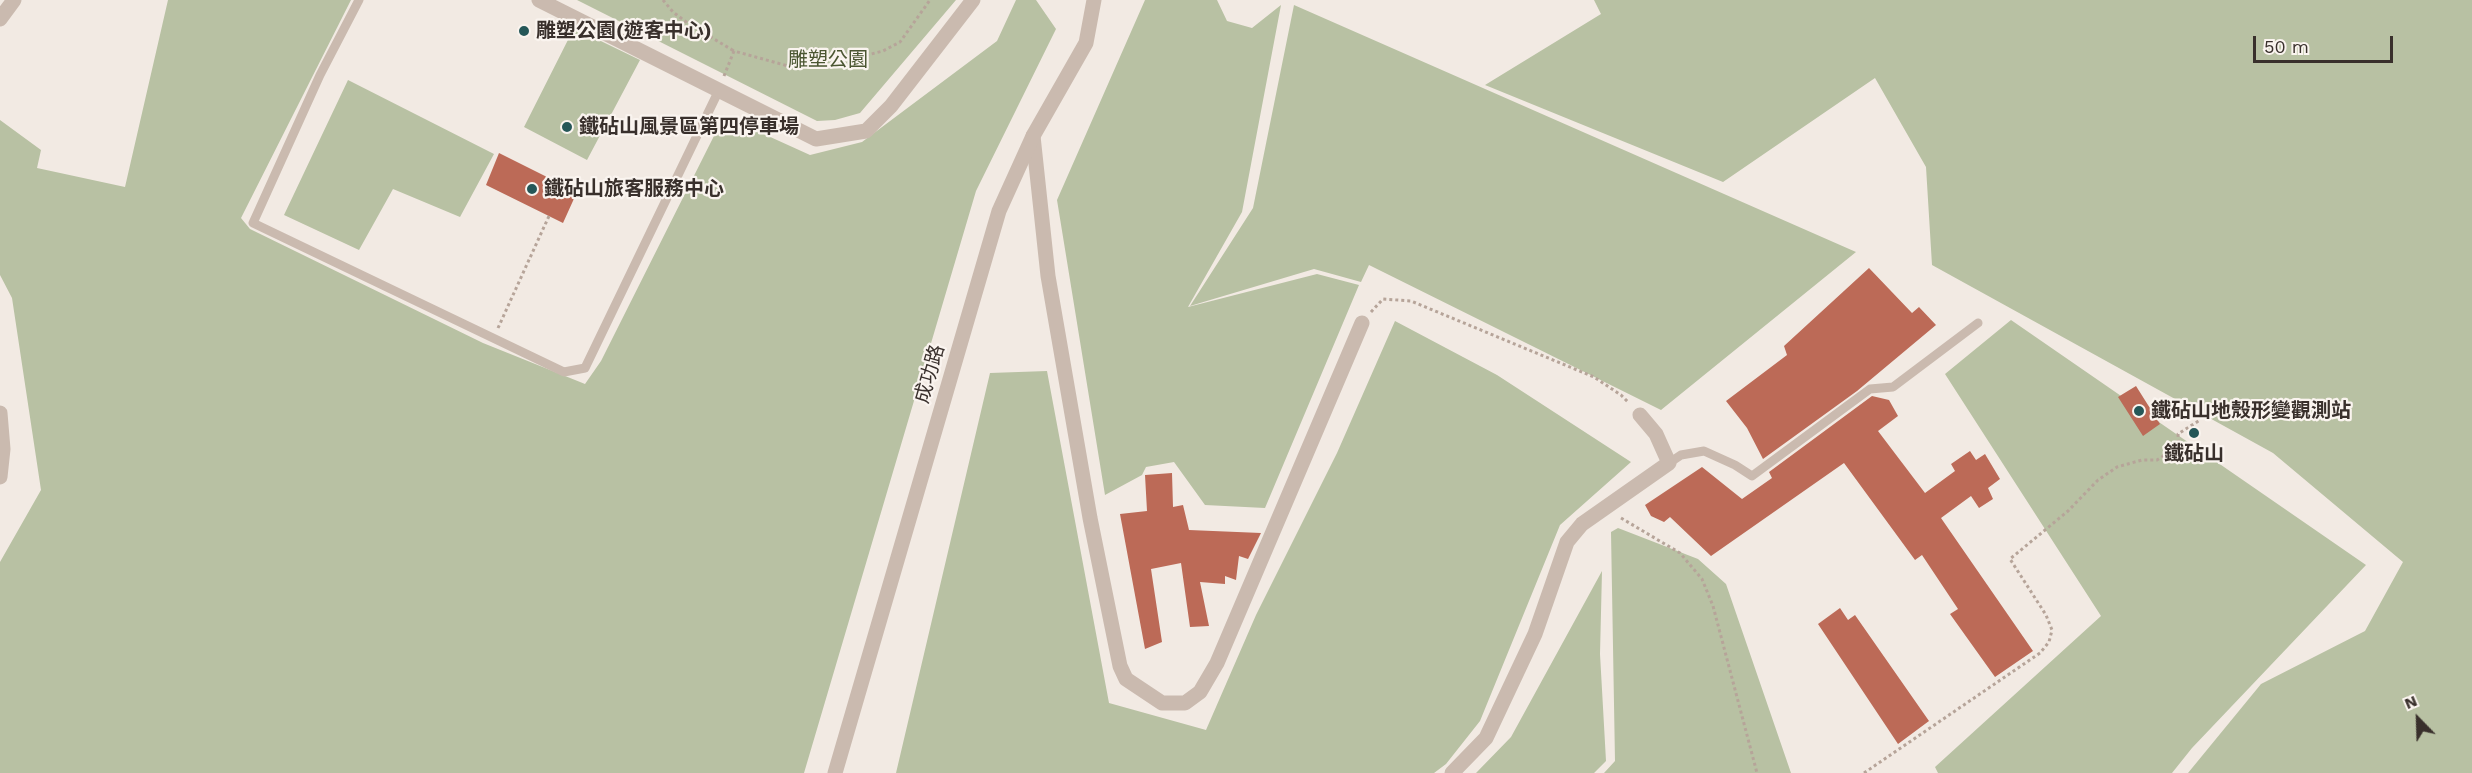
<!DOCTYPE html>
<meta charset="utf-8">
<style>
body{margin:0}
#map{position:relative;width:2472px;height:773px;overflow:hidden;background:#f2eae3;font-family:"Work Sans",sans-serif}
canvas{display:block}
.north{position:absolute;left:2388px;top:689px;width:60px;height:60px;-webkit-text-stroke:4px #faf4ef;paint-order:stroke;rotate:337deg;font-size:16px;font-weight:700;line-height:24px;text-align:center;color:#39302c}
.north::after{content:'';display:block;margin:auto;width:21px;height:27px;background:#39302c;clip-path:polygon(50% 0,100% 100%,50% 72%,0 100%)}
.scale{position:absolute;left:2253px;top:36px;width:140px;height:27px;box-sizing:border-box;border:3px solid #39302c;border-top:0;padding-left:8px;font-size:18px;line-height:21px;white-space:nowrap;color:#39302c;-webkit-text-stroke:4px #faf4ef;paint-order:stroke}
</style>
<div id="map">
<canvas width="2472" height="773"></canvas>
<div class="north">N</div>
<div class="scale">50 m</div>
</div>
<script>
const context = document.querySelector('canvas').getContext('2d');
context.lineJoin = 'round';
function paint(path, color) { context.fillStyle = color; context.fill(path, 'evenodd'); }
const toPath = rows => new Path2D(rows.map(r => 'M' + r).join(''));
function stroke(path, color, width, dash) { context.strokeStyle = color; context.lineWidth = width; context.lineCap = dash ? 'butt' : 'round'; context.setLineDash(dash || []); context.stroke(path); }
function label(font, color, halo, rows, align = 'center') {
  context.font = font + ' "Work Sans","Noto Sans TC",sans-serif'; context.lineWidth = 4.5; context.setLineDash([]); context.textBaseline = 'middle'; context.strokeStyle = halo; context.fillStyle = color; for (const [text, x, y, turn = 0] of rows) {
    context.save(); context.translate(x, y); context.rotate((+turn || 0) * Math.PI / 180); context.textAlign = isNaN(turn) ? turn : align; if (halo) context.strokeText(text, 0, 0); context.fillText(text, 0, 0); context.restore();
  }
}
paint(toPath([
 [168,0,351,0,241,218,250,229,483,343,585,384,601,361,724,116,810,155,862,142,997,41,1016,0,1036,0,1056,29,976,191,804,773,0,773,0,562,41,490,12,298,0,275,0,120,41,150,37,168,125,187],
 [577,0,956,0,860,113,835,120,817,121],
 [1145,0,1217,0,1227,21,1252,28,1281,5,1242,212,1188,307,1317,274,1359,285,1265,508,1205,505,1174,462,1146,467,1142,475,1105,495,1057,200],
 [1594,0,2472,0,2472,773,2188,773,2261,684,2365,631,2403,562,2273,453,1932,265,1926,167,1875,78,1723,182,1485,85,1601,14],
 [1294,5,1856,252,1661,410,1369,265,1361,282,1314,269,1190,306,1253,208],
 [574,28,640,60,587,160,524,127],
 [348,80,494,154,460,217,393,189,359,250,284,215],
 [2011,320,2366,565,2192,748,2172,773,1938,773,1935,767,2101,616,1945,374],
 [1395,321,1497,375,1631,462,1560,525,1480,721,1446,764,1434,773,896,773,990,373,1047,371,1109,703,1206,730,1256,615,1337,453],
 [1618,528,1698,559,1726,584,1791,773,1604,773,1615,761,1611,532],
 [1602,571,1600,654,1606,761,1594,773,1476,773,1511,737]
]), '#b8c1a3');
paint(toPath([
 [499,153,577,192,563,223,486,185],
 [1869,268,1912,313,1919,307,1936,325,1857,391,1763,459,1747,428,1726,401,1787,355,1784,346],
 [2136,386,2160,424,2143,436,2118,397],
 [1872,396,1889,400,1898,416,1878,431,1925,493,1955,471,1951,464,1970,451,1976,460,1985,454,2000,479,1988,488,1993,499,1979,508,1971,496,1941,518,2033,651,1995,677,1950,614,1958,609,1922,555,1915,560,1844,463,1711,556,1670,517,1664,522,1651,516,1645,505,1702,467,1742,499,1772,478,1769,472],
 [1172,473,1173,507,1183,505,1189,530,1261,533,1248,559,1239,556,1236,580,1225,576,1225,584,1200,582,1209,626,1190,627,1181,563,1151,569,1162,642,1145,649,1120,514,1147,511,1145,475],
 [1840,608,1848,620,1855,615,1929,721,1898,744,1818,624]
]), '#bc6a57');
stroke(toPath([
 [663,0,673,12,689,24,734,51],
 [724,76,734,51,788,66,832,64,883,51,900,42,930,0],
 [1371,312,1383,299,1411,301,1594,377,1621,395,1629,403],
 [498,328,549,216],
 [1621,518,1680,553,1702,579,1713,606,1757,773],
 [1864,773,2040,653,2049,642,2052,630,2046,615,2010,559,2068,511,2098,480,2117,467,2142,460,2157,460,2179,446,2178,434,2200,420]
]), '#b6a499', 3, [3, 3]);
stroke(toPath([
 [359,0,320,75,253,223,564,372,585,368,719,90],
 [1669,463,1681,455,1704,451,1735,465,1752,476,1870,389,1893,387,1978,323]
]), '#cabaaf', 9);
stroke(toPath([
 [1033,136,1048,276,1090,518,1120,666,1126,679,1162,703,1185,703,1200,692,1217,663,1362,323],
 [1452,773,1486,738,1535,634,1567,542,1582,524,1669,463,1656,434,1640,415]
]), '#cabaaf', 15);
stroke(toPath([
 [539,0,816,139,866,131,891,106,973,0],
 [0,19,14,0],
 [0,413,3,449,0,477],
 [835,773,999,211,1033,136,1086,43,1094,0]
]), '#cabaaf', 15);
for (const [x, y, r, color] of [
 [524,31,6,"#255758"],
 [567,127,6,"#255758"],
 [532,189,6,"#255758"],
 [2139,411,6,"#255758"],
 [2194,433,6,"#255758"]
]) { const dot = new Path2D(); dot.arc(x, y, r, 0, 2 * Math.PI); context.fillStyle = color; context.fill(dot); stroke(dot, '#faf4ef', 2); }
label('bold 20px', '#39302c', '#faf4ef', [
 ["雕塑公園(遊客中心)",536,31],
 ["鐵砧山風景區第四停車場",579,127],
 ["鐵砧山旅客服務中心",544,189],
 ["鐵砧山地殼形變觀測站",2151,411],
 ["鐵砧山",2194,454,"center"]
], 'left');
label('20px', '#4b5632', '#faf4ef', [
 ["雕塑公園",828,60]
]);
label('20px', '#39302c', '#faf4ef', [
 ["成功路",930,374,-74]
]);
</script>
